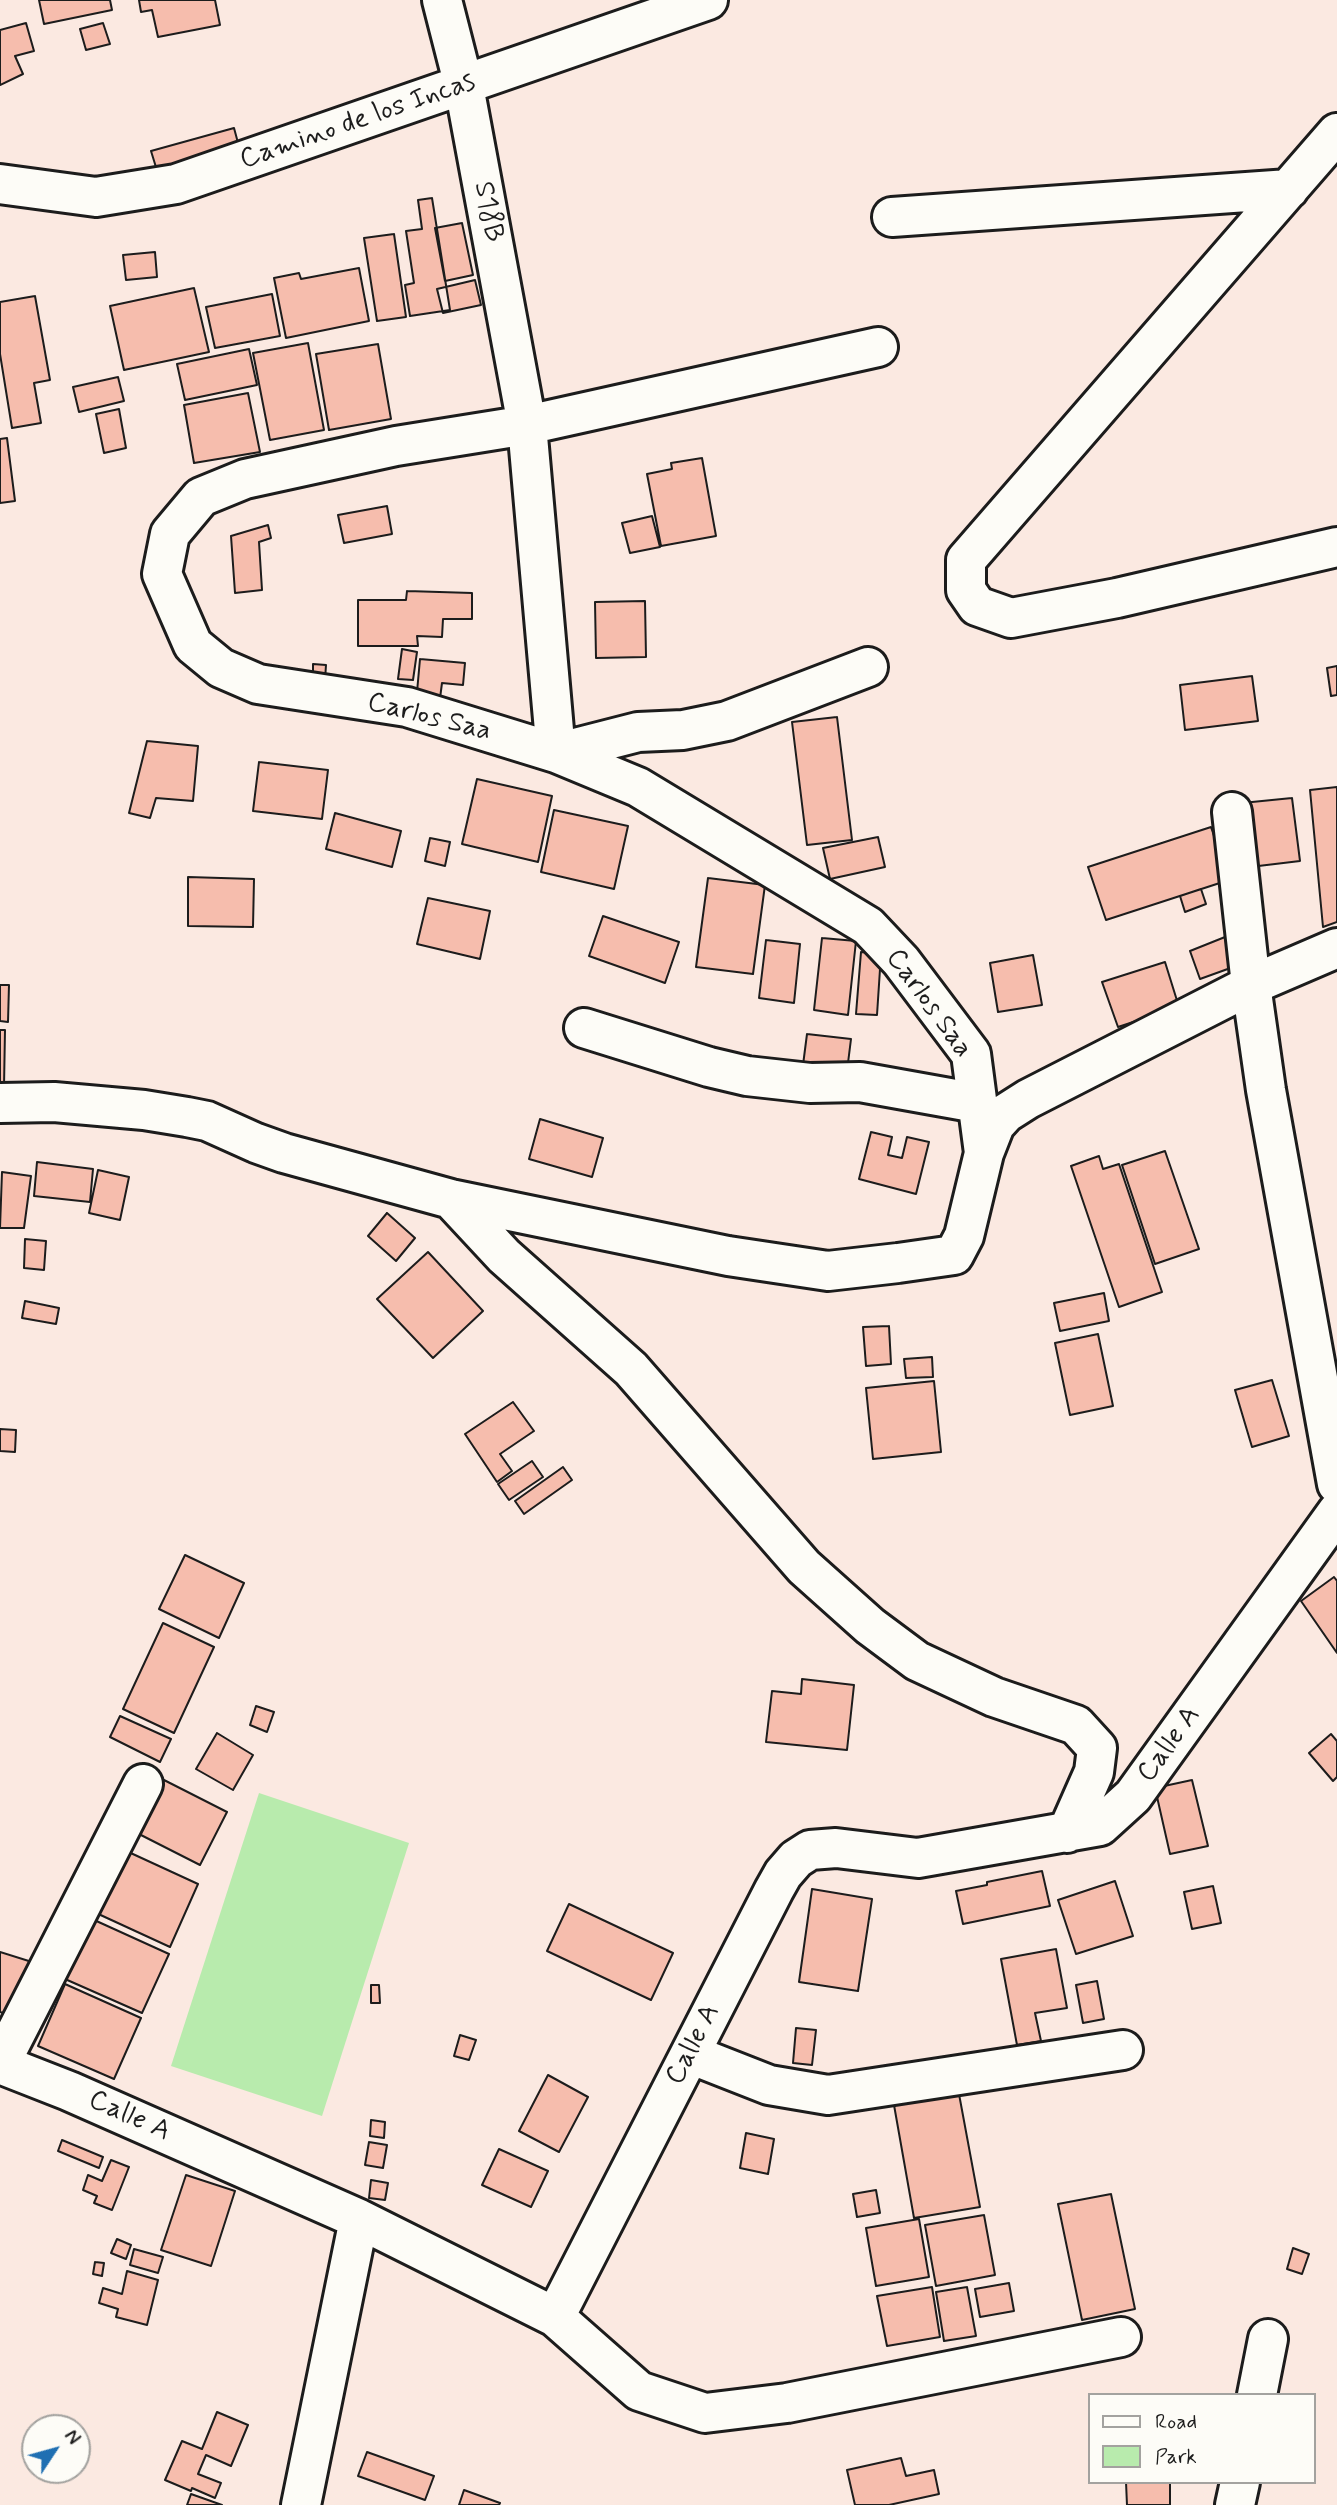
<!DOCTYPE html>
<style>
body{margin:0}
#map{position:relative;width:1337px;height:2505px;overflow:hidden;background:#fbe9e1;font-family:Mynerve,sans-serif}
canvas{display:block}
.legend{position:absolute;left:1088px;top:2393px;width:228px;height:91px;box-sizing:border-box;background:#fdfcf7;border:2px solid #a3a29f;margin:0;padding:9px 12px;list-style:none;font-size:21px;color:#1c1c1c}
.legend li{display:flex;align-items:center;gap:14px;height:35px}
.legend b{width:35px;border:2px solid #a3a29f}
.north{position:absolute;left:21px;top:2414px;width:70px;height:70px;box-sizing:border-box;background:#fdfcf7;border:2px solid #a3a29f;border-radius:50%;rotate:54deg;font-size:19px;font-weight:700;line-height:28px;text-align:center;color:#1c1c1c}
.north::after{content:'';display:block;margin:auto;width:24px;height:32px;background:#1f6fb2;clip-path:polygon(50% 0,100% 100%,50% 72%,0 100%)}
</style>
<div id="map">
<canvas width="1337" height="2505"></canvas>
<ul class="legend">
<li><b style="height:9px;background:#fdfcf7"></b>Road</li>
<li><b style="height:19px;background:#b8ebad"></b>Park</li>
</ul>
<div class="north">N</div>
</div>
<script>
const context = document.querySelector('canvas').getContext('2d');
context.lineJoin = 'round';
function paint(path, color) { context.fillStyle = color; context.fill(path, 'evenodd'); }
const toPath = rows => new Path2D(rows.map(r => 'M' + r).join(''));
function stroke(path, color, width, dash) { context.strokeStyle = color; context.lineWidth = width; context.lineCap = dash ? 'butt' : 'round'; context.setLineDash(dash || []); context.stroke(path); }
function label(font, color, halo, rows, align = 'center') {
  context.font = font + ' Mynerve,sans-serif'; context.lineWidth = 5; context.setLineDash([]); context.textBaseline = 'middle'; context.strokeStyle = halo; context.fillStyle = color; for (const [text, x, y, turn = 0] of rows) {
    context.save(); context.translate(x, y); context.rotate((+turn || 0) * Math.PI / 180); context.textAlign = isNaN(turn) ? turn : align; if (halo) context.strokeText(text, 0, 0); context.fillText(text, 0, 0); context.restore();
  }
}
paint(toPath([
 [259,1793,409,1843,322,2116,171,2066]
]), '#b8ebad');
const building = toPath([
 [39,0,110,0,112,10,44,24,39,0],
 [139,0,215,0,220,25,158,37,152,10,141,12,139,0],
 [26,23,34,51,15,56,23,74,0,85,0,30,26,23],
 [103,23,110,44,86,50,80,29,103,23],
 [234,128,241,154,159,177,151,151,234,128],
 [432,198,450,310,410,316,405,285,414,283,406,231,422,229,418,200,432,198],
 [462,223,473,275,445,281,435,228,462,223],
 [394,234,406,317,377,321,364,238,394,234],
 [155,252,157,277,126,280,123,255,155,252],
 [359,268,369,321,286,338,274,278,299,273,301,279,359,268],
 [475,280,481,305,443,313,437,289,475,280],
 [194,288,209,352,124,370,110,306,194,288],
 [272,294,280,336,215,348,206,307,272,294],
 [35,296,50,380,34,383,41,423,12,428,0,354,0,302,35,296],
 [308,343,324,430,270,440,253,353,308,343],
 [378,344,391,419,329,430,316,354,378,344],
 [249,349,257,385,185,400,177,364,249,349],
 [118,377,124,401,79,412,73,387,118,377],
 [248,393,260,452,194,463,184,405,248,393],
 [119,409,126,448,104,453,96,414,119,409],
 [7,438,15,501,0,503,0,439,7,438],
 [702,458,716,536,661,546,647,474,672,469,671,463,702,458],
 [387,506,392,534,344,543,338,515,387,506],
 [652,516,660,547,630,553,622,523,652,516],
 [268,525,271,538,259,542,262,590,235,593,231,536,268,525],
 [407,591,472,593,472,619,443,619,442,637,417,636,418,646,358,646,358,600,406,600,407,591],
 [645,601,646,657,596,658,595,602,645,601],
 [402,649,417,652,413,680,398,679,402,649],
 [420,659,465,663,463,685,442,683,439,706,416,703,420,659],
 [313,664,326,665,325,680,313,680,313,664],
 [1337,666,1337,695,1331,696,1327,668,1337,666],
 [1252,676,1258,721,1185,730,1180,685,1252,676],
 [837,717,852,840,807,845,792,722,837,717],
 [147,741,198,746,193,801,156,798,150,818,129,813,147,741],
 [259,762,328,770,322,819,253,811,259,762],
 [477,779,552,796,538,862,462,844,477,779],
 [1337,787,1337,922,1323,927,1310,790,1337,787],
 [1292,798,1300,861,1250,867,1242,803,1292,798],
 [554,810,628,826,614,889,541,872,554,810],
 [335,813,401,831,392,867,326,849,335,813],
 [1211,827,1229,880,1106,920,1088,867,1211,827],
 [878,837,885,867,830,879,823,848,878,837],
 [430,838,450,842,445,866,425,861,430,838],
 [188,877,254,879,253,927,188,926,188,877],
 [708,878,765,885,753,974,696,967,708,878],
 [1201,889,1206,904,1185,912,1180,896,1201,889],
 [428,898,490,911,480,959,417,944,428,898],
 [603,916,679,942,665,983,589,956,603,916],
 [1225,937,1236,966,1200,979,1190,951,1225,937],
 [822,938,856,941,848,1015,814,1010,822,938],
 [766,940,800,944,794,1003,759,998,766,940],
 [861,952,881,954,877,1015,856,1014,861,952],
 [1033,955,1042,1005,998,1012,990,963,1033,955],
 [1165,962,1179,1007,1118,1027,1102,982,1165,962],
 [0,985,9,985,8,1022,0,1021,0,985],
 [0,1030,5,1030,4,1087,0,1086,0,1030],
 [807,1034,851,1039,847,1071,803,1065,807,1034],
 [540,1119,603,1138,592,1177,529,1159,540,1119],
 [871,1132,892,1137,888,1155,902,1158,907,1137,929,1142,916,1194,859,1179,871,1132],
 [1165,1151,1199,1249,1155,1264,1122,1165,1165,1151],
 [1099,1156,1103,1169,1119,1164,1162,1292,1119,1307,1071,1166,1099,1156],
 [37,1162,93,1169,90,1202,34,1196,37,1162],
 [98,1170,129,1177,120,1220,89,1213,98,1170],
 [2,1172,31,1176,24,1228,0,1228,2,1172],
 [387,1213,415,1238,396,1261,368,1236,387,1213],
 [25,1239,46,1241,44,1270,24,1268,25,1239],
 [428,1252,483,1311,433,1358,377,1299,428,1252],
 [1104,1293,1109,1321,1060,1331,1054,1303,1104,1293],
 [25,1301,59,1308,56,1324,22,1318,25,1301],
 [889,1326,891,1364,866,1366,863,1327,889,1326],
 [1098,1334,1113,1406,1070,1415,1055,1343,1098,1334],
 [932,1357,933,1377,906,1378,904,1359,932,1357],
 [1272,1380,1289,1436,1252,1447,1235,1390,1272,1380],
 [934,1381,941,1452,873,1459,866,1388,934,1381],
 [513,1402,534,1431,500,1454,512,1471,497,1482,465,1434,513,1402],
 [0,1429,16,1430,15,1452,0,1451,0,1429],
 [532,1461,543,1477,509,1500,498,1484,532,1461],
 [563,1467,572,1480,524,1514,515,1501,563,1467],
 [185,1555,244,1583,219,1638,159,1609,185,1555],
 [1334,1577,1337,1581,1337,1653,1301,1601,1334,1577],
 [163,1623,214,1647,174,1733,123,1709,163,1623],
 [802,1679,854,1685,847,1750,766,1742,772,1691,801,1694,802,1679],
 [256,1706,274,1712,267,1732,250,1725,256,1706],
 [120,1716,171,1739,160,1762,110,1737,120,1716],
 [217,1733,253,1755,233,1790,196,1769,217,1733],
 [1331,1734,1337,1741,1337,1777,1333,1781,1309,1753,1331,1734],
 [164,1780,227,1812,200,1865,137,1833,164,1780],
 [1192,1780,1208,1846,1170,1854,1155,1788,1192,1780],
 [122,1849,198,1884,170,1947,94,1912,122,1849],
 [1042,1871,1050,1906,963,1924,956,1891,987,1885,987,1882,1042,1871],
 [1115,1881,1133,1936,1076,1954,1058,1900,1115,1881],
 [1213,1886,1221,1923,1192,1929,1184,1892,1213,1886],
 [812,1889,872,1899,858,1991,799,1982,812,1889],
 [569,1904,673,1953,651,2000,547,1951,569,1904],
 [92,1919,169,1954,142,2013,65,1979,92,1919],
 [1056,1949,1067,2008,1035,2013,1041,2041,1017,2045,1001,1959,1056,1949],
 [0,1952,32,1962,15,2017,0,2012,0,1952],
 [1097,1981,1104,2019,1083,2023,1076,1985,1097,1981],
 [65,1984,141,2018,114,2079,38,2046,65,1984],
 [371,1985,379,1985,380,2003,371,2003,371,1985],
 [796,2028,816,2030,812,2065,793,2063,796,2028],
 [460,2035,476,2040,469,2060,454,2056,460,2035],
 [548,2075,588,2097,559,2152,519,2131,548,2075],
 [959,2094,980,2207,914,2218,894,2105,959,2094],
 [371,2120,385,2122,384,2138,370,2136,371,2120],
 [746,2133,774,2139,768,2174,740,2168,746,2133],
 [62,2140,103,2157,99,2168,58,2151,62,2140],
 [369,2142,387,2145,383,2168,365,2165,369,2142],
 [499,2149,548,2171,531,2207,482,2185,499,2149],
 [111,2160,129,2167,112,2210,94,2203,97,2196,83,2190,88,2175,102,2181,111,2160],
 [186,2175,235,2191,211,2266,161,2250,186,2175],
 [371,2180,388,2183,385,2200,369,2198,371,2180],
 [876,2190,880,2213,857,2217,853,2194,876,2190],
 [1111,2194,1135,2309,1082,2320,1058,2204,1111,2194],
 [984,2215,995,2275,936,2286,925,2225,984,2215],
 [919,2219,929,2277,876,2286,866,2228,919,2219],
 [117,2239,131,2245,126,2259,111,2253,117,2239],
 [1293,2248,1309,2254,1302,2274,1287,2269,1293,2248],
 [134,2249,163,2257,158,2273,130,2265,134,2249],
 [95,2262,104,2263,102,2276,93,2274,95,2262],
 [127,2271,158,2280,147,2325,116,2317,118,2309,99,2303,103,2288,122,2294,127,2271],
 [1009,2283,1014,2311,980,2317,975,2289,1009,2283],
 [932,2287,940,2337,887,2346,877,2296,932,2287],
 [967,2287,976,2336,944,2341,936,2292,967,2287],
 [217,2412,248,2425,231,2466,206,2455,198,2474,221,2483,215,2498,192,2488,191,2491,165,2480,182,2441,202,2449,217,2412],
 [367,2452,434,2476,425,2500,358,2476,367,2452],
 [901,2458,906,2476,934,2470,939,2494,889,2505,855,2505,847,2470,901,2458],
 [1126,2482,1170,2482,1170,2505,1127,2505,1126,2482],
 [464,2490,500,2503,499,2505,459,2505,464,2490],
 [191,2494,222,2505,187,2505,191,2494]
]);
paint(building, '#f6bdad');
stroke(building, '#1c1c1c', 2);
const minor = toPath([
 [442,0,464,86,527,425,556,753,638,732,683,730,727,721,868,667],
 [1337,133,966,560,966,590,977,606,1011,618,1117,598,1337,547],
 [0,184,96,197,176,184,708,0],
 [892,217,1289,189],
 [878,347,527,425,396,446,245,479,201,497,170,534,162,574,193,645,221,668,258,684,407,707,556,753,638,787,868,926,901,961,971,1054,984,1153],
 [1232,812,1251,985,1266,1090,1337,1484],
 [584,1028,709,1067,747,1076,810,1083,860,1082,977,1103],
 [0,1103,54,1102,144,1110,187,1117,207,1121,256,1143,284,1153,451,1199,728,1256,828,1271,898,1263,954,1255,964,1236,984,1153,995,1125,1006,1113,1028,1099,1251,985,1337,948],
 [451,1199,504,1256,631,1369,804,1567,870,1626,917,1661,994,1697,1076,1725,1097,1748,1094,1772,1067,1833],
 [690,2054,769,2085,828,2095,1123,2050],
 [0,2064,69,2091,359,2219,555,2317,639,2391,705,2413,787,2403,1121,2337],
 [0,2064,143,1784],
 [555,2317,774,1890,783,1874,796,1859,810,1850,836,1848,918,1858,1100,1826,1133,1796,1337,1512],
 [1257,2395,1268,2339],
 [301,2505,359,2219],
 [1235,2505,1240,2482]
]);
stroke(minor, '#1c1c1c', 44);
stroke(minor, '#fdfcf7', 38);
label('28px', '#1c1c1c', '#fdfcf7', [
 ["Camino de los Incas",358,122,-19],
 ["S18B",487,212,79],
 ["Carlos Saa",429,718,14],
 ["Carlos Saa",928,1004,54],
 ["Calle A",1170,1745,-54],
 ["Calle A",694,2045,-63],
 ["Calle A",129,2117,24]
]);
</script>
